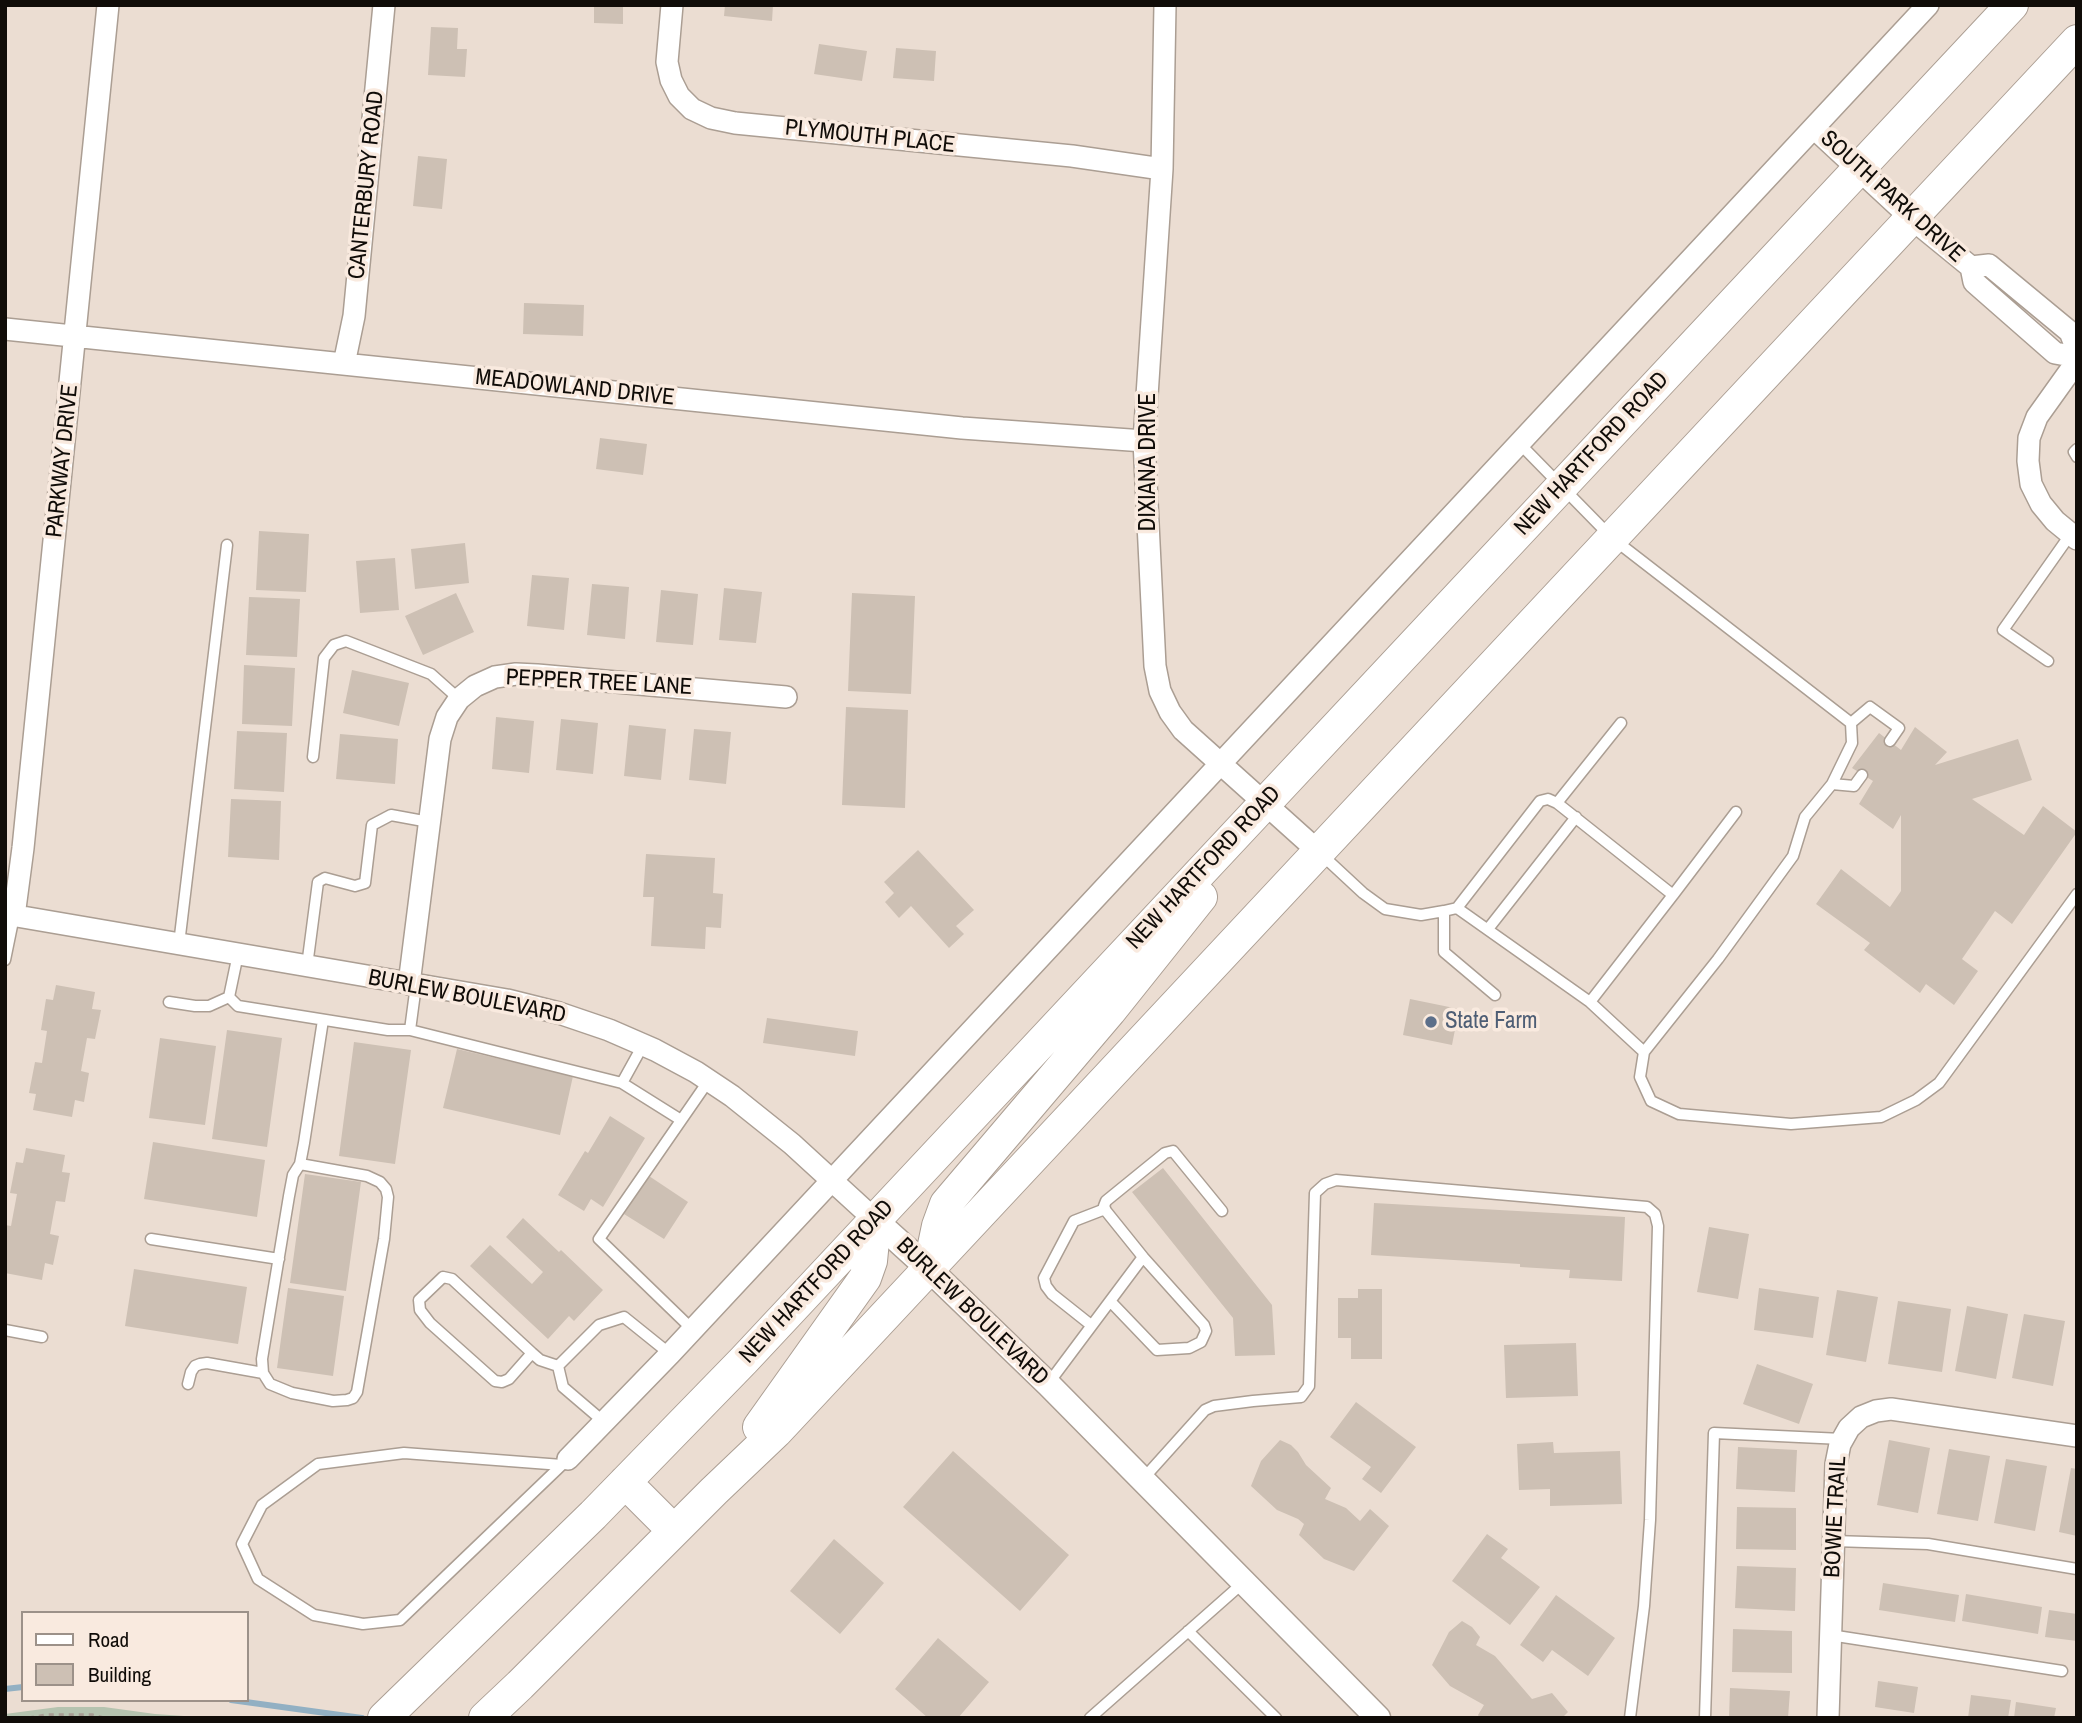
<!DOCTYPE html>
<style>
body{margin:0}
#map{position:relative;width:2082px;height:1723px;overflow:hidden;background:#ebddd2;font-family:"Archivo Narrow",sans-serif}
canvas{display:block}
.frame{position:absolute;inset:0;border:7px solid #100c08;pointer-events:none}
.legend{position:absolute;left:21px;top:1611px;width:228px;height:91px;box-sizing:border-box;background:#f9eadf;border:2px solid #9c9189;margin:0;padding:9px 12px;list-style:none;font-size:21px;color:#100c08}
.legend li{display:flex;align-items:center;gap:14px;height:35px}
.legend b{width:35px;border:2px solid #9c9189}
</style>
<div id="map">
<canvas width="2082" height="1723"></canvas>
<div class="frame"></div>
<ul class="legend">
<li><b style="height:9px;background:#fff"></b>Road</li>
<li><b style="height:19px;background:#cdc0b4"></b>Building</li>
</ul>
</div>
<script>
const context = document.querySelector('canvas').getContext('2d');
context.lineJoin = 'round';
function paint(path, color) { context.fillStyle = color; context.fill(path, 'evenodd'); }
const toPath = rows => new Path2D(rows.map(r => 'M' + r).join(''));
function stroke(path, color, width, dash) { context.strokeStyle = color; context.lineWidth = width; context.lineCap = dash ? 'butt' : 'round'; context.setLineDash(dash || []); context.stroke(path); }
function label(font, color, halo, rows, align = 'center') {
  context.font = font + ' "Archivo Narrow",sans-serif'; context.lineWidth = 7; context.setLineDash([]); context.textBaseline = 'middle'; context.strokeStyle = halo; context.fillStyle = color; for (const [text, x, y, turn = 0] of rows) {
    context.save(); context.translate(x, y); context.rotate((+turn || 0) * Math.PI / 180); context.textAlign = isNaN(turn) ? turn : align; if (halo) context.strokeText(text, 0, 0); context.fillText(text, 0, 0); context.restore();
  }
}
paint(toPath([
 [58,1707,104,1707,155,1714,213,1718,5,1718,5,1714]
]), '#b5c3af');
stroke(toPath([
 [5,1689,23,1687],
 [231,1700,362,1718]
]), '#92b0c3', 6);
paint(toPath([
 [594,5,623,5,623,24,594,23],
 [725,5,773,5,772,21,724,16],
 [431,27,458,28,457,49,467,49,465,77,428,75],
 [819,44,867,51,862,81,814,74],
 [896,48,936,51,934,81,893,78],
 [418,156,447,159,442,209,413,206],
 [524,303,584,305,583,336,523,334],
 [600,438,647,444,643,475,596,469],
 [259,531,309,534,306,592,256,590],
 [465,543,469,583,415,589,411,549],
 [395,558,399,610,360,613,356,561],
 [532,575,569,578,564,630,527,626],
 [592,584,629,587,625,639,587,635],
 [724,588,762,592,756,643,719,640],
 [661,590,698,594,693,645,656,642],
 [456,593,474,632,423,655,405,616],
 [852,593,915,596,911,694,848,691],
 [249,597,300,599,297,657,246,655],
 [244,665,295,668,292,726,242,724],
 [352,670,409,683,399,726,343,713],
 [846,707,908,710,905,808,842,805],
 [496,717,534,721,529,773,492,769],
 [561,719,598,723,593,774,556,770],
 [629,725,666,729,661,780,624,776],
 [1915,727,1947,752,1935,765,2018,739,2032,780,1972,799,2024,835,2043,806,2077,832,2012,924,1995,911,1962,959,1978,971,1954,1005,1926,984,1920,993,1864,950,1870,943,1816,904,1841,869,1890,907,1901,891,1901,815,1893,829,1859,804,1873,781,1852,768,1879,733,1901,750],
 [694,729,731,732,726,784,689,780],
 [237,731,287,733,284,792,234,789],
 [340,734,398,739,395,784,336,779],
 [231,799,281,801,279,860,228,857],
 [918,850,974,910,956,926,964,934,949,948,911,906,899,918,885,902,894,893,884,882],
 [646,854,715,858,713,893,723,894,721,928,706,927,705,949,651,946,654,897,643,897],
 [56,985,95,992,92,1009,101,1010,95,1039,87,1038,81,1071,89,1073,84,1102,75,1100,72,1117,33,1110,36,1094,29,1093,35,1062,42,1063,47,1031,41,1030,46,999,53,1000],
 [1410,999,1459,1009,1452,1045,1403,1035],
 [767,1018,858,1031,855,1056,763,1043],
 [227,1030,282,1038,267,1147,212,1139],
 [160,1038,216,1046,205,1125,149,1118],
 [354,1042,411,1050,395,1164,339,1156],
 [457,1049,573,1076,560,1135,443,1108],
 [610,1116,645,1138,603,1207,591,1199,584,1211,558,1195,585,1151,588,1153],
 [153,1142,265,1160,257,1217,144,1199],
 [26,1148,65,1155,62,1172,70,1173,65,1202,56,1201,53,1217,50,1234,59,1236,53,1265,45,1263,42,1280,5,1273,5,1225,11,1226,17,1194,10,1193,16,1162,23,1163],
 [1163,1168,1272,1305,1275,1355,1235,1356,1233,1318,1132,1192],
 [305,1174,361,1182,346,1291,290,1283],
 [649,1176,688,1202,664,1239,624,1214],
 [1374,1203,1625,1217,1622,1281,1569,1278,1570,1270,1520,1267,1520,1264,1371,1255],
 [523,1218,559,1252,561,1250,603,1290,574,1321,569,1316,548,1339,470,1266,490,1245,532,1284,543,1272,506,1237],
 [1709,1227,1749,1234,1738,1299,1697,1292],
 [134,1269,247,1287,238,1344,125,1326],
 [288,1288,344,1296,333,1376,277,1368],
 [1759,1288,1819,1297,1813,1338,1754,1330],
 [1358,1289,1382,1289,1382,1359,1351,1359,1351,1338,1338,1338,1338,1298,1358,1298],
 [1837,1290,1878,1297,1866,1362,1826,1355],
 [1898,1301,1951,1309,1942,1372,1888,1364],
 [1967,1306,2008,1314,1996,1379,1955,1371],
 [2024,1314,2065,1321,2053,1386,2012,1378],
 [1576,1343,1578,1396,1506,1398,1504,1345],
 [1757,1364,1813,1384,1799,1424,1743,1404],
 [1356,1402,1416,1447,1381,1493,1362,1479,1371,1467,1330,1437],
 [1280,1440,1291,1445,1298,1452,1306,1465,1331,1488,1325,1499,1346,1508,1360,1521,1370,1509,1389,1526,1354,1571,1324,1559,1299,1535,1304,1524,1298,1519,1277,1510,1251,1486,1261,1461],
 [1889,1440,1930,1448,1918,1513,1877,1505],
 [1553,1442,1554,1453,1620,1451,1622,1504,1550,1506,1550,1489,1519,1490,1517,1444],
 [1738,1447,1797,1450,1795,1492,1736,1489],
 [1949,1449,1990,1456,1978,1521,1937,1514],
 [953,1451,1069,1555,1020,1611,903,1507],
 [2006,1459,2047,1466,2035,1531,1994,1523],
 [2071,1468,2077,1469,2077,1536,2059,1532],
 [1737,1507,1796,1508,1796,1550,1736,1549],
 [1487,1534,1508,1549,1501,1558,1540,1587,1510,1625,1452,1581],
 [834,1539,884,1583,840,1634,790,1591],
 [1737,1566,1796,1568,1795,1611,1735,1608],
 [1883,1583,1959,1595,1955,1622,1879,1610],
 [1966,1594,2042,1607,2038,1634,1962,1621],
 [1556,1595,1615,1638,1588,1676,1552,1650,1543,1662,1520,1645],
 [2049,1610,2077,1614,2077,1641,2045,1637],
 [1462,1621,1472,1627,1480,1637,1476,1645,1495,1656,1532,1699,1552,1693,1568,1712,1562,1718,1480,1718,1478,1715,1484,1705,1450,1686,1432,1665,1449,1632],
 [1733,1629,1792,1631,1792,1673,1732,1672],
 [938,1638,989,1682,958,1718,928,1718,895,1689],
 [1878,1681,1918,1687,1914,1713,1875,1707],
 [1730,1688,1790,1691,1788,1718,1729,1718],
 [1971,1695,2011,1700,2008,1718,1968,1718],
 [2016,1702,2056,1708,2054,1718,2014,1718]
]), '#cdc0b4');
const service = toPath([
 [1519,443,1612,538,1851,723,1852,743,1832,784,1805,817,1793,856,1718,959,1644,1052],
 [2077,449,2074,452,2077,457],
 [2048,661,2003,630,2070,535],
 [1851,723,1870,707,1899,728,1890,741],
 [313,757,324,658,334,645,346,641,431,674,459,699],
 [1832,784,1854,786,1862,775],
 [1557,803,1621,723],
 [1321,854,1363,893,1385,909,1421,915,1444,911,1457,908,1540,801,1548,799,1557,803,1673,895,1590,1002,1457,908],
 [1673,895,1736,812],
 [1444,911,1444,952,1495,995],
 [1488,929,1576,817],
 [179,944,227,545],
 [238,954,229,997,238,1006,388,1030,410,1030,416,985],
 [5,960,14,916],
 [307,966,318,882,325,878,355,886,365,883,372,825,391,815,429,822],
 [169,1002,195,1006,209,1006,229,997],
 [1590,1002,1644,1052,1640,1077,1651,1101,1679,1114,1791,1124,1881,1117,1916,1100,1939,1083,2077,894],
 [410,1030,622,1083,643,1045],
 [622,1083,681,1120],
 [300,1164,367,1176,380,1182,386,1189,388,1197,384,1239,357,1392,353,1398,347,1400,333,1401,292,1393,270,1384,263,1373,262,1359,289,1196,293,1175,300,1164,304,1143,323,1020],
 [151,1239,279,1259],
 [1110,1301,1157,1350,1189,1348,1201,1342,1206,1331,1204,1325,1143,1257],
 [1091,1325,1052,1294,1046,1286,1044,1278,1074,1221,1105,1209],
 [5,1330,42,1337],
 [693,1330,599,1239,709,1080],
 [532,1353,509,1379,502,1382,495,1381,430,1323,420,1310,419,1300,443,1277,452,1279,532,1353,540,1360,558,1366],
 [188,1384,191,1372,195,1366,200,1364,207,1363,263,1373],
 [1048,1384,1143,1257,1106,1211,1104,1206,1106,1201,1165,1153,1173,1151,1222,1211],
 [604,1422,563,1387,558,1366,599,1325,624,1317,670,1354],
 [562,1465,404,1453,318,1464,262,1505,242,1544,258,1579,314,1615,363,1624,400,1620,568,1459],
 [1143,1479,1205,1410,1214,1406,1253,1401,1301,1397,1309,1386,1315,1193,1325,1184,1336,1180,1647,1207,1655,1214,1658,1226,1650,1520,1644,1606,1630,1718],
 [1834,1541,1928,1544,2077,1569],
 [1188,1631,1276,1718],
 [1830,1635,2062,1671],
 [1090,1718,1244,1582],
 [1705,1718,1714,1433,1842,1439]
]);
const minor = toPath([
 [672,5,667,62,671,80,679,96,692,109,711,118,735,123,1072,156,1162,169],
 [1165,5,1162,169,1144,441,1155,666,1160,691,1170,712,1183,730,1319,852],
 [1814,128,1911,218,1971,267,1974,282,2055,353,2077,357],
 [1971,267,1989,265,2070,332,2077,350],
 [5,329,962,428,1144,441],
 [2077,361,2037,417,2029,438,2028,461,2031,484,2041,504,2055,521,2077,539],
 [344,364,354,316,384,5],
 [5,914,507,1000,559,1013,609,1030,655,1050,696,1072,732,1096,792,1144,875,1220],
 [14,916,23,848,108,5],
 [409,984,440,739,447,717,459,699,475,686,495,677,516,674,537,675,786,697],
 [568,1459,670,1354,1928,5],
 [1828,1718,1836,1464,1840,1444,1849,1428,1861,1417,1876,1411,1891,1409,2077,1436]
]);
const tertiary = toPath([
 [875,1220,929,1269,1048,1384,1378,1718]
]);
const primary = toPath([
 [929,1269,938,1226,946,1204,1110,1011,1201,897],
 [759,1427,865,1278,871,1261,875,1220],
 [625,1482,674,1531],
 [384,1718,593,1515,744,1360,2012,5],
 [485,1718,520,1685,714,1491,776,1432,2077,41]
]);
stroke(service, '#ab9e93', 13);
stroke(minor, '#ab9e93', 24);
stroke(tertiary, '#ab9e93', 27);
stroke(primary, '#ab9e93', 34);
stroke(toPath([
 [29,1718,47,1715,92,1715,104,1718]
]), '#a79c93', 3.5, [5, 5]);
stroke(service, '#fff', 10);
stroke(minor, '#fff', 21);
stroke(tertiary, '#fff', 24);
stroke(primary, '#fff', 32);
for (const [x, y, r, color] of [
 [1431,1022,7,"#5c6f8a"]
]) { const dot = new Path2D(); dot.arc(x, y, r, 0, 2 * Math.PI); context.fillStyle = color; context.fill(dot); stroke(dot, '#f9eadf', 2.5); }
label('23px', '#100c08', '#f9eadf', [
 ["PLYMOUTH PLACE",870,137,6],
 ["CANTERBURY ROAD",367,185,-84],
 ["SOUTH PARK DRIVE",1892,197,42],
 ["MEADOWLAND DRIVE",575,388,6],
 ["NEW HARTFORD ROAD",1592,454,-47],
 ["PARKWAY DRIVE",63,461,-84],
 ["DIXIANA DRIVE",1149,462,-90],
 ["PEPPER TREE LANE",599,683,3],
 ["NEW HARTFORD ROAD",1204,868,-47],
 ["BURLEW BOULEVARD",467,997,11],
 ["NEW HARTFORD ROAD",817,1282,-47],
 ["BURLEW BOULEVARD",972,1312,44],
 ["BOWIE TRAIL",1836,1517,-87]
]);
label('23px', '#4e5e75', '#f9eadf', [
 ["State Farm",1445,1022]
], 'left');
</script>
